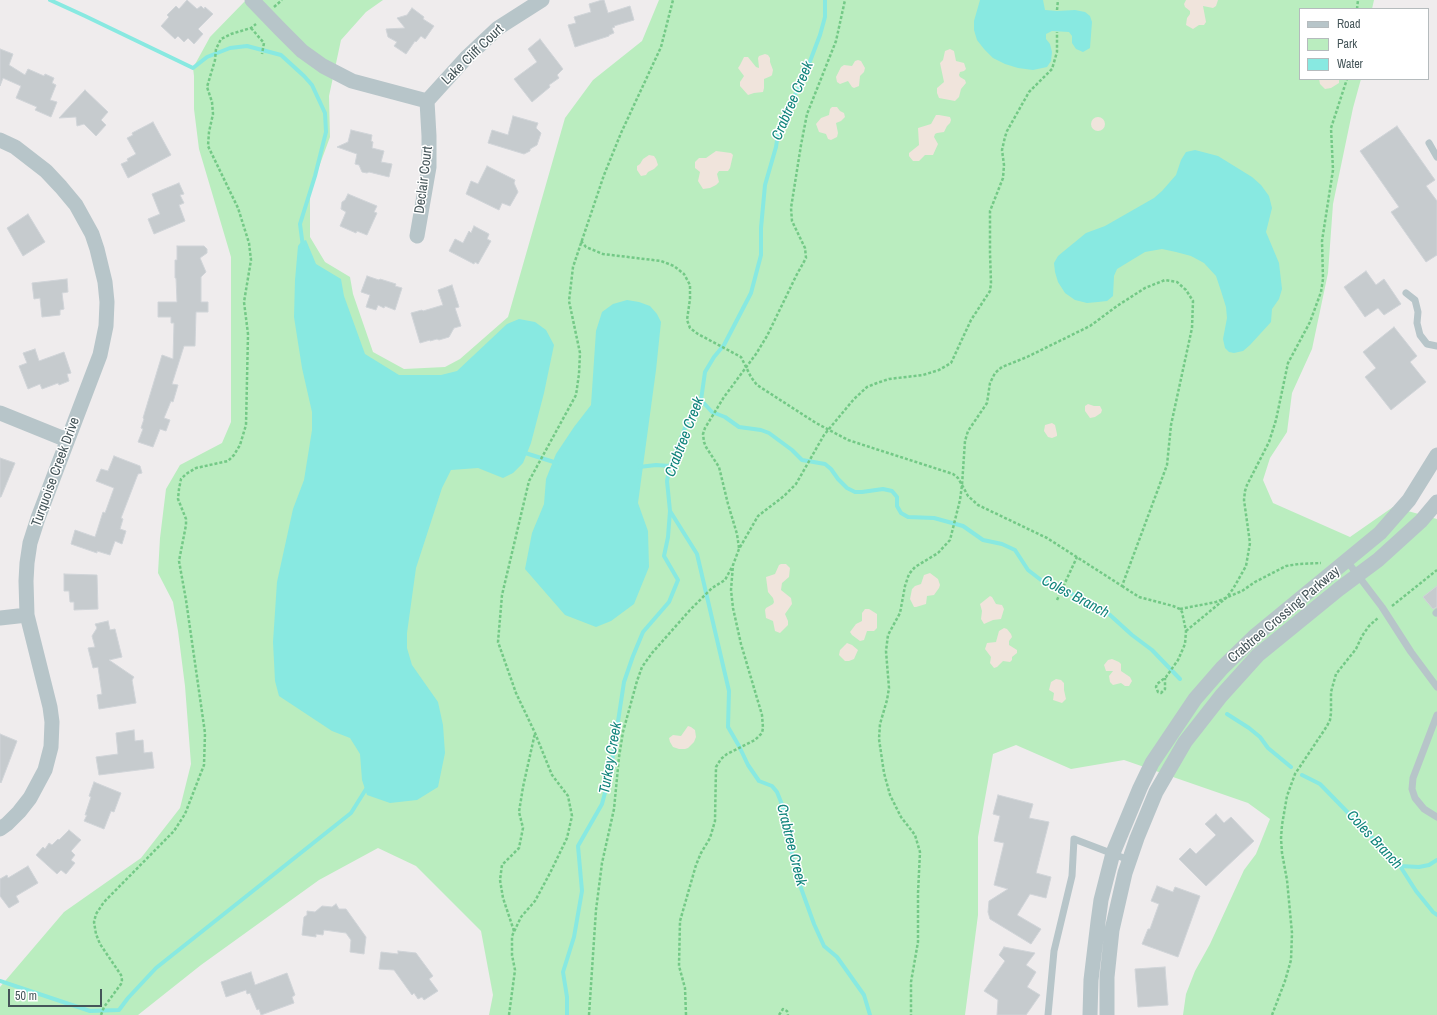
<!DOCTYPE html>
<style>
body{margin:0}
#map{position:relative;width:1437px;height:1015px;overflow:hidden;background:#efeced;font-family:"Archivo Narrow",sans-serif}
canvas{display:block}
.legend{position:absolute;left:1299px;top:8px;width:130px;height:72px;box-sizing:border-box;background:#fff;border:1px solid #b5bbbd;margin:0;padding:5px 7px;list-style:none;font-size:12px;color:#455559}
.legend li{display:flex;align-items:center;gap:8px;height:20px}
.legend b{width:20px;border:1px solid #b5bbbd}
.scale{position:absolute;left:8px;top:989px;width:94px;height:18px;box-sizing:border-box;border:2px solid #455559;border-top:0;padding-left:5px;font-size:12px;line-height:14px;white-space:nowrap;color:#455559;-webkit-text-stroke:3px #fff;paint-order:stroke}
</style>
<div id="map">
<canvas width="1437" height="1015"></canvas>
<ul class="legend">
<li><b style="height:5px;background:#b7c5c9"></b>Road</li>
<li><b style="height:11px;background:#baedbf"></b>Park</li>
<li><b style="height:11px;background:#88e9e1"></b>Water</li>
</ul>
<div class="scale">50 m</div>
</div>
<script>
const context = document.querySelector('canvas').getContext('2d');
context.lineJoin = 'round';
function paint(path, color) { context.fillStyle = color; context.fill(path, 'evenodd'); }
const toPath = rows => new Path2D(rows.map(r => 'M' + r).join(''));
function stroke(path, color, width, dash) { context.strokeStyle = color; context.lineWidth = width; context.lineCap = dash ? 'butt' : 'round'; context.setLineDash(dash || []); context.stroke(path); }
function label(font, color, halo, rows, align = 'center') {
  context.font = font + ' "Archivo Narrow",sans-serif'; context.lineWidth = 3; context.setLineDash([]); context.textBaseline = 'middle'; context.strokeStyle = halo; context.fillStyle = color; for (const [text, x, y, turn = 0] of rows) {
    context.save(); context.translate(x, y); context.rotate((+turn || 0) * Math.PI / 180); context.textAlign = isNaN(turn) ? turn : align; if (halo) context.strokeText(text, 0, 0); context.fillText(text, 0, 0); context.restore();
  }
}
paint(toPath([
 [246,0,383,0,366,12,341,40,329,96,330,137,310,191,310,237,325,262,350,277,353,294,373,352,404,369,445,367,460,359,508,317,565,118,593,80,642,41,659,0,1374,0,1372,9,1300,9,1300,79,1361,79,1353,108,1333,204,1328,273,1312,349,1292,393,1287,432,1270,458,1263,480,1273,503,1350,537,1393,507,1437,519,1437,1015,1183,1015,1186,994,1195,971,1210,944,1244,870,1256,854,1270,819,1248,803,1124,760,1071,769,1016,745,993,754,978,837,978,915,965,1015,489,1015,493,995,481,931,416,866,378,848,319,880,201,965,138,1015,0,1015,0,987,64,912,141,858,180,808,191,764,185,686,178,631,173,602,158,573,160,538,166,489,180,465,222,443,231,422,231,257,199,149,194,109,194,76,193,68,210,37]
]), '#baedbf');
paint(toPath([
 [1186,0,1218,0,1216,6,1213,8,1203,6,1206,22,1204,25,1199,25,1193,29,1186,25,1187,18,1190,14,1190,11,1185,7,1184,4],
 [950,49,954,51,956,61,964,63,966,69,964,71,960,72,959,75,960,77,965,80,966,83,961,89,959,97,955,101,939,98,937,93,937,88,944,82,940,63,943,60,945,51],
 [765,54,768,55,770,58,770,62,773,70,772,75,771,76,764,79,764,88,763,92,754,93,748,95,740,86,740,82,744,76,738,68,740,65,744,57,748,57,756,67,759,68,758,58,759,56],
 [858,60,861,61,865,68,864,72,860,76,859,86,854,88,852,87,848,81,840,84,837,82,836,77,841,67,844,65,852,66,855,61],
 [1319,79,1339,79,1339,83,1331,88,1325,89,1320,84],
 [832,107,837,107,840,111,844,113,845,117,841,121,836,123,838,133,837,137,831,140,828,139,826,134,819,132,816,124,821,118,829,115,830,109],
 [936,115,939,115,950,117,951,120,950,123,947,126,944,132,937,133,935,134,934,137,938,144,933,155,925,155,919,161,913,161,909,156,909,153,919,145,918,128,931,124],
 '1091 124a7 7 0 1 1 14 0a7 7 0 1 1-14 0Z',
 [716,151,731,153,733,155,730,168,728,171,719,171,717,174,719,182,716,185,710,188,703,189,698,181,700,172,695,168,695,162,699,158,706,158],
 [649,155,654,156,656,159,658,165,654,169,648,172,646,175,641,176,637,170,637,166,640,164,643,159],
 [1088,404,1094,406,1100,406,1102,410,1101,413,1095,417,1090,418,1085,411,1085,406],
 [1052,423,1055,425,1057,434,1057,436,1052,438,1048,437,1044,431,1045,425],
 [781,564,786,564,790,568,789,577,782,583,781,590,791,598,792,604,785,614,788,621,788,625,780,633,775,631,773,621,766,618,765,610,766,608,773,604,774,602,773,598,768,592,766,577,775,574,779,565],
 [930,573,938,579,940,585,939,588,934,595,927,596,926,604,916,607,914,607,910,599,912,589,915,586,921,584,924,575],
 [990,596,992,597,996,604,1002,605,1004,609,1001,619,993,620,984,624,981,619,982,611,980,604],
 [865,609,869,609,877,614,877,628,874,631,867,631,864,640,860,641,852,635,850,632,856,624,862,621,862,613],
 [1004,628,1007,629,1011,634,1012,637,1009,641,1009,645,1017,650,1017,653,1012,657,1012,660,1010,662,1003,661,997,667,994,668,990,663,991,657,985,649,987,643,996,642,999,631],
 [847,643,852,645,858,650,854,659,849,661,845,661,839,655,840,650],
 [1112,659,1119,662,1121,664,1121,671,1130,677,1132,681,1129,686,1125,686,1121,683,1113,685,1110,682,1109,676,1113,671,1106,671,1104,665,1108,660],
 [1056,679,1061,680,1064,683,1064,690,1066,699,1062,703,1053,700,1054,693,1049,690,1051,682],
 [688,726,691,727,695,730,696,737,694,742,688,748,685,749,679,749,673,747,670,742,669,738,673,735,681,736]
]), '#f0e4dc');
paint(toPath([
 [980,0,1043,0,1045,10,1057,11,1075,10,1085,12,1090,16,1092,22,1090,48,1083,52,1076,49,1072,43,1072,36,1069,32,1052,31,1046,34,1046,39,1050,44,1052,52,1051,61,1047,67,1033,70,1018,68,1005,64,993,58,984,49,977,40,974,30,974,21],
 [1195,150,1218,156,1252,177,1261,185,1269,196,1272,208,1266,232,1279,263,1282,289,1279,299,1272,309,1271,322,1250,345,1243,351,1234,353,1229,352,1225,348,1223,339,1227,318,1226,307,1221,291,1216,276,1204,263,1191,256,1176,252,1162,249,1145,252,1117,269,1114,276,1113,296,1107,301,1098,302,1087,303,1075,300,1065,293,1058,282,1055,272,1054,263,1058,256,1064,251,1086,233,1105,226,1154,198,1162,191,1176,175,1181,160,1186,152],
 [306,240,316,264,341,279,344,296,365,354,399,375,441,375,457,371,507,324,519,319,535,322,546,330,554,345,544,393,531,443,523,463,513,473,503,478,478,468,451,470,442,488,416,568,407,633,407,648,412,665,438,702,443,725,445,753,438,787,417,800,390,803,367,795,362,780,360,754,350,738,332,731,279,696,275,681,273,642,277,582,293,509,304,480,312,430,312,412,302,368,294,317,295,280,298,246,301,242],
 [627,300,639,302,650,306,657,314,661,322,656,370,638,503,648,531,649,567,634,604,611,621,596,627,565,615,525,569,532,533,544,504,546,479,556,454,574,427,591,405,596,331,602,312,613,304]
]), '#88e9e1');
stroke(toPath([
 [50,0,85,16,193,68,207,57,230,48,247,46,281,55,304,76,312,85,325,113,326,132,315,176,300,224,303,247],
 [825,0,825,17,820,35,804,77,779,127,776,147,765,185,761,228,761,255,751,293,724,345,714,357,705,372,701,400,687,423,670,466,667,481,670,511,697,554,729,691,728,727,739,746,748,765,759,781,772,786,777,792,783,807,787,825,792,854,797,877,814,924,824,946,837,957,864,995,870,1015],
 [701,400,712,412,725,417,739,427,761,430,769,433,792,450,802,460,825,464,831,469,838,479,847,488,855,492,862,492,883,489,892,491,897,497,897,506,901,513,908,517,934,518,963,526,983,540,1002,544,1015,550,1028,570,1041,580,1058,587,1094,605,1110,615,1132,635,1152,650,1180,679],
 [522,452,557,463],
 [639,467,656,465,670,466],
 [1227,714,1249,728,1260,737,1268,748,1291,767],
 [1302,775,1320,784,1400,866,1416,891,1433,912,1437,915],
 [1400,866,1419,867,1429,865,1437,860],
 [0,981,90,1011,119,1010,128,998,156,968,351,813,368,786],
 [567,1015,567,997,563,972,574,937,582,891,578,846,602,804,610,774,624,682,633,656,643,632,669,602,678,580,664,556,668,537,670,511]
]), '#88e9e1', 4);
const building = toPath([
 [187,0,197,9,201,6,204,9,205,7,213,14,198,29,203,34,194,44,188,38,184,42,178,36,175,39,161,26,169,17,167,15,176,6,179,9,187,0],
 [602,0,604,0,608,13,630,6,634,20,614,26,615,27,612,28,614,33,609,35,609,36,575,47,568,25,576,23,574,17,591,12,589,4,602,0],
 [412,8,424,17,423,19,434,26,425,39,421,36,416,42,415,41,406,54,394,46,397,42,388,37,386,29,405,28,397,18,407,15,412,8],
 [540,39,563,69,557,75,559,78,549,85,550,87,532,102,514,79,537,62,528,49,540,39],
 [0,49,13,54,9,65,25,75,28,69,44,76,45,74,54,78,52,83,56,85,50,100,57,102,51,117,35,110,37,107,16,98,21,86,3,78,0,86,0,49],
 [85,90,108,112,101,120,106,125,96,136,84,124,77,126,76,117,59,118,85,90],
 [513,116,538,123,536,128,541,133,537,145,530,149,530,151,524,154,488,143,492,130,508,135,513,116],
 [153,122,171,155,128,178,121,164,128,161,127,159,136,154,127,138,133,135,132,133,153,122],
 [1397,126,1435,180,1426,186,1437,201,1437,255,1426,262,1391,212,1399,207,1360,151,1397,126],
 [351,130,372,135,371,141,373,142,372,148,384,151,381,162,392,164,389,177,369,172,367,173,362,172,359,165,355,164,357,154,337,147,348,142,351,130],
 [487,166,515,180,514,183,518,192,510,206,502,203,499,210,466,194,471,181,478,184,487,166],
 [179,183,184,194,180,195,184,203,179,205,185,221,154,234,148,219,160,214,152,194,179,183],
 [348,194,377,206,374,212,377,213,367,235,357,231,356,233,340,226,346,212,341,209,342,202,345,200,348,194],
 [28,214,45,242,23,256,7,228,28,214],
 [474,226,489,234,487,239,491,241,478,264,475,262,474,264,449,251,455,239,463,243,469,231,471,233,474,226],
 [177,246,204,246,207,249,207,253,200,258,206,272,201,277,201,302,208,302,208,312,196,312,195,346,184,346,172,384,178,385,173,402,171,401,164,418,170,420,166,431,160,429,153,447,138,442,143,429,141,428,144,419,143,418,162,355,173,359,174,323,171,323,171,317,158,317,158,302,177,302,176,278,175,278,175,260,177,260,177,246],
 [1366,271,1376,285,1384,279,1401,304,1384,315,1378,308,1365,317,1344,287,1366,271],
 [367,276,379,280,380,279,396,284,395,286,402,288,395,310,385,306,384,308,378,305,376,310,366,307,370,295,361,292,367,276],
 [67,279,68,292,62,293,64,309,60,310,60,315,42,317,40,298,34,299,32,283,67,279],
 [452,285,459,307,455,308,461,326,454,328,449,337,439,340,437,339,430,341,430,340,420,343,411,313,422,310,423,311,443,305,438,290,452,285],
 [1394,327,1417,356,1410,362,1426,382,1391,410,1365,377,1376,368,1363,352,1394,327],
 [35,349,39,361,64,352,71,373,67,374,69,381,59,385,58,383,42,389,40,384,28,389,19,366,27,363,23,353,35,349],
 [114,456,140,466,142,473,138,474,121,518,123,519,120,529,126,531,122,544,115,541,110,555,97,551,97,553,71,544,75,530,95,537,103,512,105,513,114,488,96,481,101,469,108,471,114,456],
 [0,458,15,463,1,497,0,497,0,458],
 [64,574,97,575,98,609,74,610,74,602,70,602,69,591,64,591,64,574],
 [1437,586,1437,607,1433,609,1423,597,1437,586],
 [108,621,110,630,115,629,122,657,109,660,134,677,132,680,136,703,99,709,97,695,102,694,98,667,93,668,88,648,95,647,92,636,97,628,95,624,108,621],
 [134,730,135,741,143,740,144,753,152,752,154,768,99,775,96,757,118,754,116,733,134,730],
 [0,734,17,741,1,783,0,782,0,734],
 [94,782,121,793,114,812,111,811,104,829,84,821,87,815,85,815,91,797,89,796,94,782],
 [998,795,1033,804,1029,818,1049,822,1036,873,1051,877,1046,898,1030,894,1017,915,1041,929,1031,944,990,919,988,912,989,901,1008,889,994,885,1004,843,994,841,1000,816,993,814,998,795],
 [1216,814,1224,823,1231,817,1254,841,1206,886,1179,859,1190,848,1196,854,1216,835,1205,824,1216,814],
 [69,830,81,840,71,851,75,855,71,860,75,863,66,874,61,870,57,874,36,855,43,847,45,849,49,843,52,845,58,839,59,840,69,830],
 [28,866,38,883,16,896,19,902,9,908,0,896,0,879,7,875,8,878,28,866],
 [1157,886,1173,892,1175,887,1200,896,1178,957,1142,944,1148,929,1150,929,1159,904,1151,901,1157,886],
 [336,904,339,909,346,909,366,937,364,954,350,952,351,940,346,933,324,930,323,935,316,934,316,937,302,935,304,917,307,915,307,911,315,912,322,906,332,907,336,904],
 [1004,947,1035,953,1026,965,1036,972,1027,987,1040,995,1026,1015,997,1015,998,1000,984,991,1005,961,999,955,1004,947],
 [398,951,416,953,433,976,429,979,438,991,424,1000,422,997,418,999,414,993,412,995,394,970,379,969,381,952,398,954,398,951],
 [1165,967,1168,1005,1138,1007,1135,969,1165,967],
 [251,972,255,985,287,973,295,995,292,997,294,1003,261,1015,259,1009,257,1010,250,993,247,994,246,990,226,997,221,982,251,972]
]);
paint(building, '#c6cbce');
stroke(building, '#d0d4d8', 1);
stroke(toPath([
 [274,7,282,0],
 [1357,9,1358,0],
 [1057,10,1058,0],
 [251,28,264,43,262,54],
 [581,241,586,247,603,254,661,261,674,266,684,274,690,285,690,299,687,320,690,328,698,334,741,357,751,377,757,385,816,423,848,440,953,474,958,478,962,485,968,496,978,505,1047,538,1122,586,1167,465,1171,425,1192,328,1193,301,1186,290,1177,282,1165,280,1145,288,1117,306,1090,326,1027,357,1002,367,995,373,990,383,987,403,968,431,965,441,962,485,960,500,950,540,938,553,915,567,909,574,905,586,900,613,888,635,886,651,889,688,887,700,880,724,879,739,884,773,890,795,901,817,915,835,920,852,918,893,918,942,911,982,911,1015],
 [739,548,737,534,728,504,719,467,706,447,704,442,703,434,705,428,724,397,756,354,767,336,796,276,806,258,805,248,792,221,791,208,801,145,807,114,836,41,845,0],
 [1122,586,1139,597,1173,606,1180,609,1182,612,1186,631,1185,644,1178,660,1166,677,1157,684,1156,687,1158,692,1161,693,1165,689,1165,678],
 [1057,600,1077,557],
 [1392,606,1437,570],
 [1180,609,1216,602,1242,591,1255,582,1286,566,1299,564,1321,563],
 [1186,631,1226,598,1233,589,1246,566,1250,543,1244,500,1245,491,1247,485,1269,442,1276,420,1288,363,1310,322,1321,292,1323,279,1322,241,1333,170,1331,128,1347,79],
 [514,931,503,898,500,880,502,865,519,848,523,828,519,812,523,787,535,733],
 [101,1015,104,1007,121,984,122,980,121,975,100,944,96,934,94,922,96,914,104,902,174,831,185,814,204,765,205,733,186,600,179,561,186,525,186,519,178,499,179,489,181,479,186,474,196,468,228,461,234,455,240,445,246,425,248,334,244,302,251,260,249,243,238,208,208,146,209,132,213,114,212,102,207,87,215,60,216,49,221,39,231,34,251,28,256,24],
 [509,1015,515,970,512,955,512,936,521,917,535,901,550,873,567,838,572,816,568,796,552,775,535,733,516,693,498,642,502,595,529,481,576,395,579,374,580,353,569,301,573,267,604,175,621,133,661,47,673,0],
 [589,1015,596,910,602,863,614,809,619,757,623,732,637,681,642,667,652,653,690,610,712,588,725,580,732,567],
 [686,1015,685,988,679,966,680,921,696,865,701,853,710,838,715,821,716,767,721,759,727,754,755,740,762,733,763,728,762,715,741,644,733,608,731,590,733,565,739,549,758,516,784,496,796,484,824,435,854,399,867,387,877,383,889,379,923,375,939,370,951,363,971,320,990,291,991,283,990,253,990,211,1003,178,1004,165,1002,150,1005,137,1007,131,1029,92,1052,69,1057,52,1057,32],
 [779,1015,783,1009,787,1011,788,1015],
 [1272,1015,1285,981,1291,960,1292,933,1287,880,1282,853,1281,838,1282,825,1287,796,1295,774,1327,726,1330,720,1331,713,1331,692,1336,674,1356,649,1362,636,1369,626,1379,617]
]), '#73c986', 2.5, [3, 2]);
stroke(toPath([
 [1429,143,1437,157],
 [1406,293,1415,300,1418,312,1417,323,1420,335,1427,344,1437,346],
 [1347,561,1382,607,1411,652,1437,687],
 [1436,613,1437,612],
 [1437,715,1413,778,1412,789,1415,798,1424,809,1437,817],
 [1048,1015,1054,951,1072,876,1074,839,1129,860]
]), '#b7c5c9', 7);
stroke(toPath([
 [252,0,280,29,302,51,323,66,352,81,427,101],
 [427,101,466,58,498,28,542,0],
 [0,140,15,147,46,171,61,187,76,205,92,234,97,249,105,282,107,302,106,326,100,355,38,518,30,543,27,563,26,581,27,615,50,707,52,722,51,747,45,770,30,798,19,812,7,824,0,829],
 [417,236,429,167,429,136,427,101],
 [0,413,67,440],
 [0,618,27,615],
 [1090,1015,1091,980,1098,922,1101,900,1113,853,1140,788,1152,763,1195,699,1222,668,1256,635,1380,533,1409,500,1437,455],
 [1107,1015,1107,977,1112,930,1125,873,1137,838,1156,792,1185,742,1221,696,1258,655,1339,589,1378,560,1421,521,1437,502]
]), '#b7c5c9', 15);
label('14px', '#455559', '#fff', [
 ["Lake Cliff Court",473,55,-44],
 ["Declair Court",424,180,-83],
 ["Turquoise Creek Drive",56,472,-70],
 ["Crabtree Crossing Parkway",1284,615,-40]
]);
label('italic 15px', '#10847b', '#fff', [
 ["Crabtree Creek",793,101,-67],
 ["Crabtree Creek",685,437,-69],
 ["Coles Branch",1075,597,28],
 ["Turkey Creek",611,758,-80],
 ["Coles Branch",1374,840,47],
 ["Crabtree Creek",791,845,76]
]);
</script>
